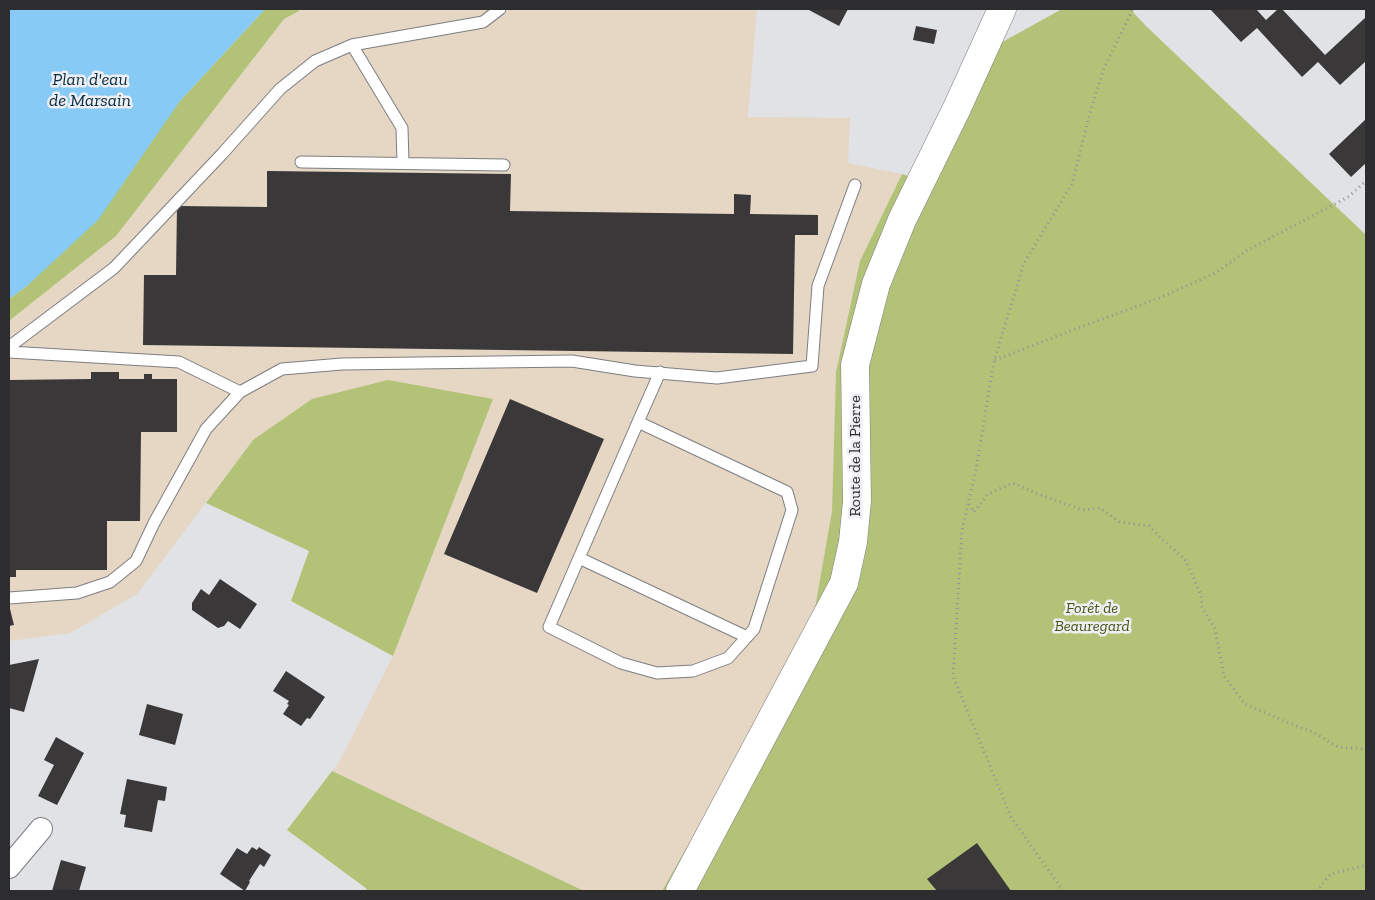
<!DOCTYPE html>
<meta charset="utf-8">
<style>
body{margin:0}
#map{position:relative;width:1375px;height:900px;overflow:hidden;background:#e1e2e6;font-family:"Zilla Slab",serif}
canvas{display:block}
.frame{position:absolute;inset:0;border:10px solid #2d2d2f;pointer-events:none}
</style>
<div id="map">
<canvas width="1375" height="900"></canvas>
<div class="frame"></div>
</div>
<script>
const context = document.querySelector('canvas').getContext('2d');
context.lineJoin = 'round';
function paint(path, color) { context.fillStyle = color; context.fill(path, 'evenodd'); }
const toPath = rows => new Path2D(rows.map(r => 'M' + r).join(''));
function stroke(path, color, width, dash) { context.strokeStyle = color; context.lineWidth = width; context.lineCap = dash ? 'butt' : 'round'; context.setLineDash(dash || []); context.stroke(path); }
function label(font, color, halo, rows, align = 'center') {
  context.font = font + ' "Zilla Slab",serif'; context.lineWidth = 5; context.setLineDash([]); context.textBaseline = 'middle'; context.strokeStyle = halo; context.fillStyle = color; for (const [text, x, y, turn = 0] of rows) {
    context.save(); context.translate(x, y); context.rotate((+turn || 0) * Math.PI / 180); context.textAlign = isNaN(turn) ? turn : align; if (halo) context.strokeText(text, 0, 0); context.fillText(text, 0, 0); context.restore();
  }
}
paint(toPath([
 [298,9,757,9,748,117,850,118,848,163,902,174,860,261,836,372,832,511,815,608,744,746,662,891,584,891,332,771,338,764,393,656,493,399,253,440,137,594,70,633,9,641,9,321,116,236,284,19,299,11]
]), '#e6d6c4');
paint(toPath([
 [265,9,298,9,299,11,284,19,116,236,9,321,9,299,28,285,180,101],
 [1062,9,1130,9,1146,26,1366,235,1366,891,662,891,744,746,815,608,832,511,836,372,860,261,902,174,929,183,997,45],
 [388,380,493,399,393,656,291,601,309,551,206,503,253,440,312,399],
 [332,771,584,891,364,891,367,889,287,830]
]), '#b2c377');
paint(toPath([
 [9,9,265,9,180,101,98,220,28,285,9,299]
]), '#87caf6');
paint(toPath([
 [807,9,848,9,839,26],
 [1210,9,1256,9,1266,20,1278,9,1282,9,1325,55,1366,17,1366,61,1340,85,1318,62,1302,77,1257,28,1241,42],
 [916,26,937,30,934,44,913,40],
 [1366,119,1366,163,1351,177,1329,154],
 [267,171,511,174,510,211,734,214,734,194,751,195,750,214,818,215,818,235,795,235,793,354,143,345,144,275,176,275,177,206,267,207],
 [91,372,119,372,119,379,144,379,144,374,152,374,152,379,177,379,177,432,141,432,140,521,107,521,107,570,16,570,16,577,9,577,9,380,91,379],
 [510,399,604,439,537,593,444,554],
 [220,579,257,604,240,629,228,621,224,626,218,628,192,610,192,603,201,589,209,595],
 [9,605,14,625,9,626],
 [39,659,24,712,9,708,9,665],
 [286,671,325,697,310,719,307,718,301,726,283,714,289,705,287,704,289,701,273,691],
 [147,704,183,714,175,745,139,735],
 [56,737,84,753,57,805,38,796,54,765,44,760],
 [127,779,167,787,165,801,158,800,152,832,124,827,126,815,120,814],
 [977,843,1011,891,937,891,927,879],
 [252,847,257,850,259,847,271,855,264,867,260,864,249,881,250,882,245,891,220,874,237,848,247,854],
 [61,860,86,867,79,891,52,891]
]), '#3b383a');
const service = toPath([
 [352,45,402,128,403,163],
 [301,162,504,165],
 [9,347,114,268,222,154,280,89,315,61,352,45,483,22,500,9],
 [9,352,179,362,240,392],
 [638,422,787,492,792,510,754,629,728,658,693,671,657,673,621,663,549,627,638,422,660,372],
 [579,558,747,637],
 [9,598,77,593,110,582,136,561,154,523,206,429,240,392,282,369,342,364,572,361,635,371,717,378,812,366,818,286,855,185]
]);
const minor = toPath([
 [9,867,41,829]
]);
const tertiary = toPath([
 [680,891,844,583,853,542,857,501,855,365,876,284,902,220,957,108,1002,9]
]);
stroke(service, '#7d7e81', 13);
stroke(minor, '#7d7e81', 24);
stroke(tertiary, '#7d7e81', 29);
stroke(toPath([
 [995,360,1078,328,1162,297,1217,272,1246,251,1348,197,1366,181],
 [969,504,974,512,988,494,1013,483,1035,493,1083,510,1100,508,1120,522,1149,526,1162,539,1185,559,1201,595,1202,607,1215,629,1224,676,1245,704,1284,721,1313,732,1338,747,1366,749],
 [1063,891,1011,817,953,676,962,530,976,470,994,361,1024,263,1072,184,1090,113,1104,68,1133,9],
 [1316,891,1331,874,1366,865]
]), '#929296', 3, [1, 4]);
stroke(service, '#fff', 11);
stroke(minor, '#fff', 22);
stroke(tertiary, '#fff', 28);
label('16px', '#2d2d2f', '#eeeff3', [
 ["Route de la Pierre",855,456,-90]
]);
label('italic 16px', '#495515', '#eeeff3', [
 ["Forêt de",1092,608],
 ["Beauregard",1092,626]
]);
label('italic 18px', '#062d43', '#eeeff3', [
 ["Plan d'eau",90,80],
 ["de Marsain",90,101]
]);
</script>
